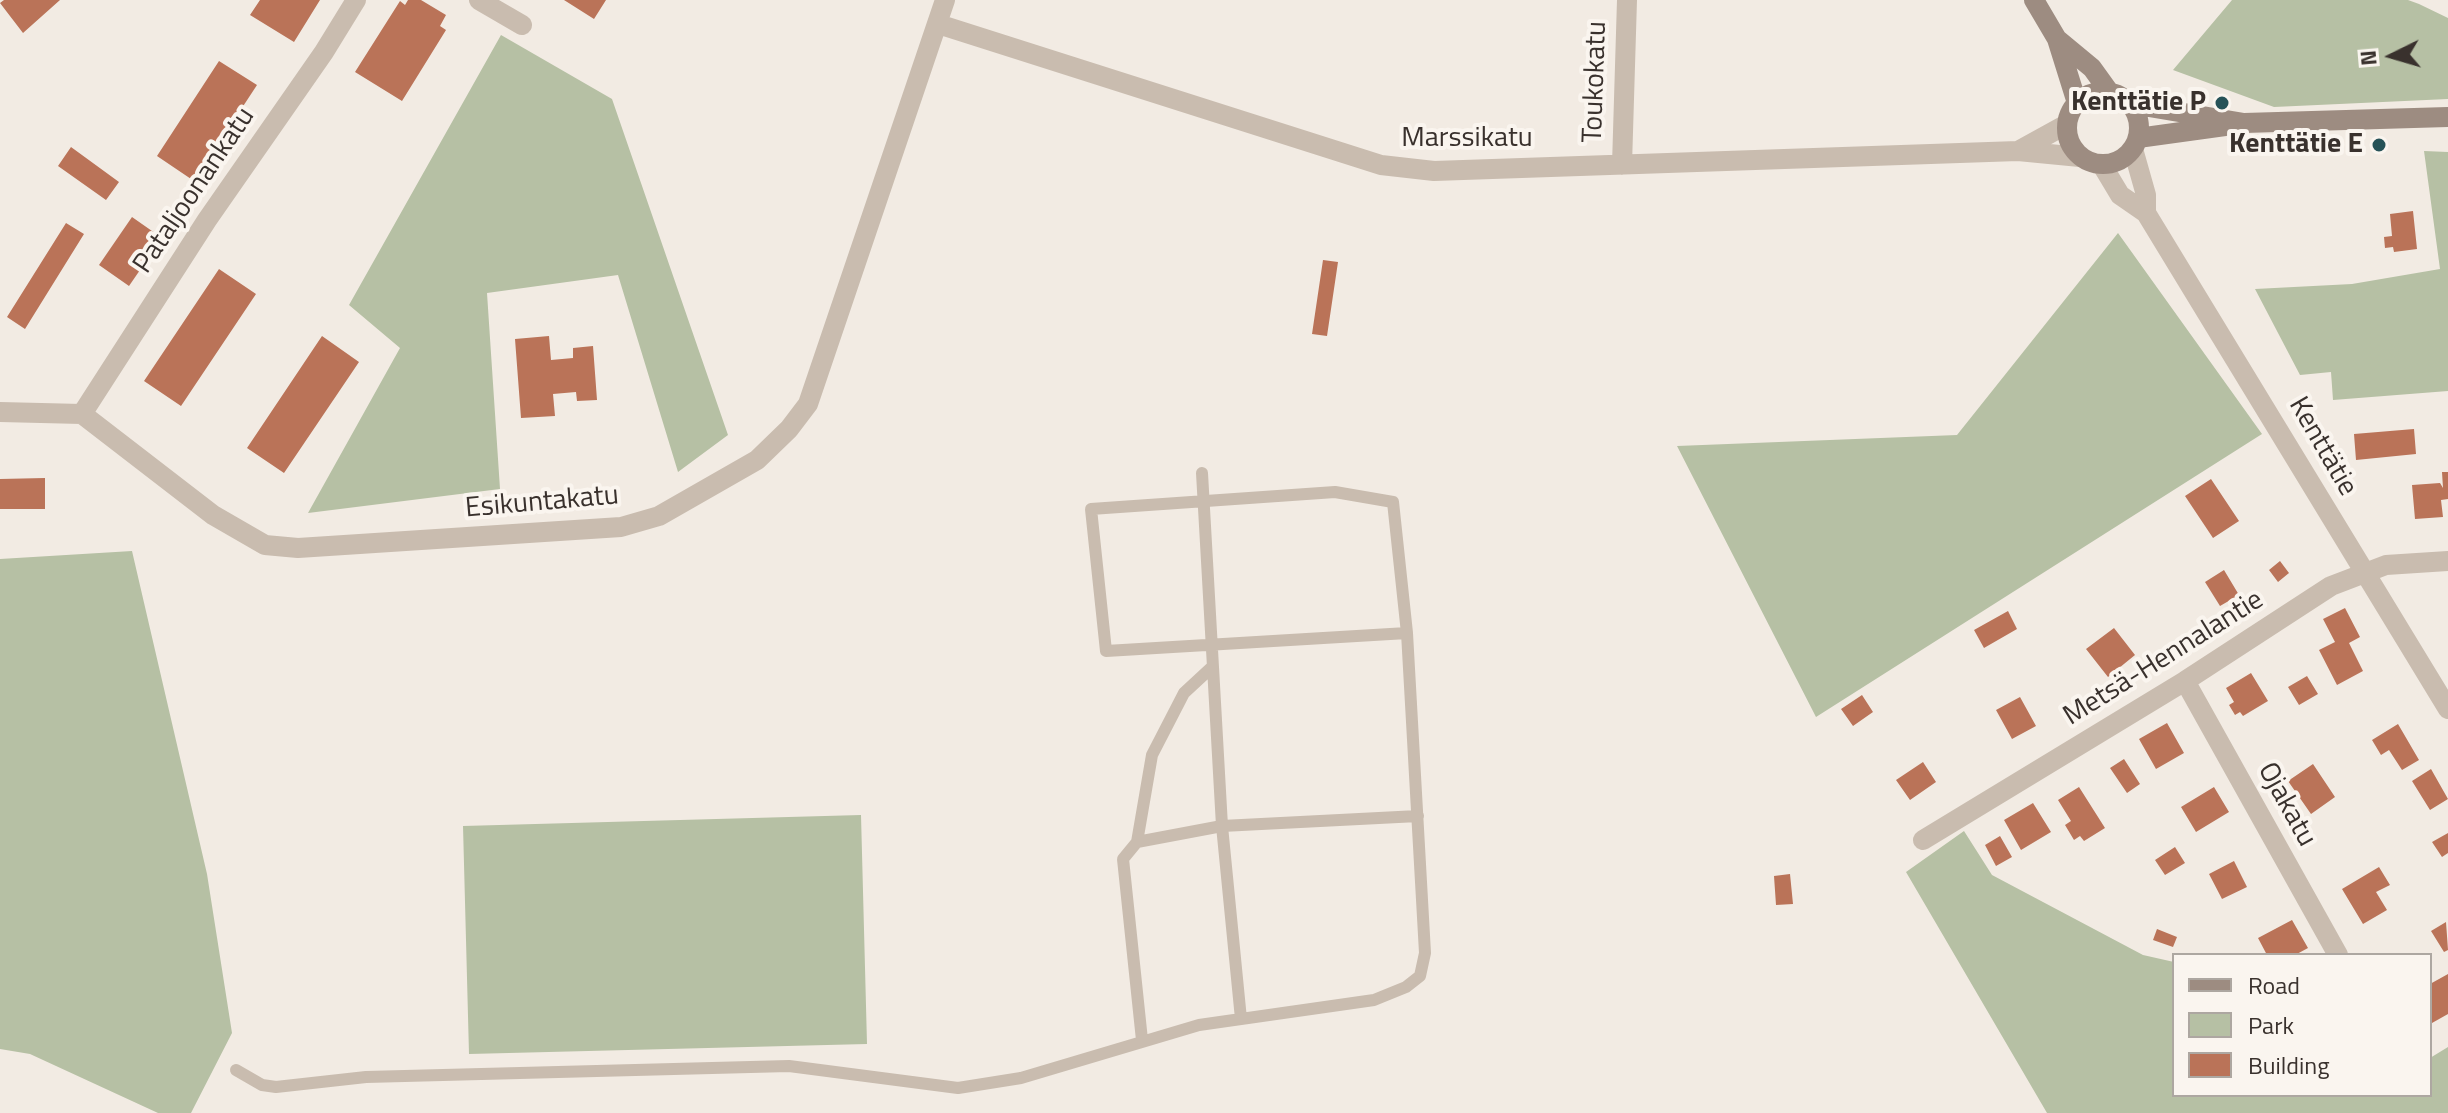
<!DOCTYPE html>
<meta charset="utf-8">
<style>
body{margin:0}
#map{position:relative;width:2448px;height:1113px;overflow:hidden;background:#f2ebe3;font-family:"Titillium Web",sans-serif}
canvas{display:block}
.legend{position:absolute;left:2172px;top:953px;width:260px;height:144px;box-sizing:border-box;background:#faf5ef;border:2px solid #ada7a1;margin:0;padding:10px 14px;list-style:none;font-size:24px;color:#39312d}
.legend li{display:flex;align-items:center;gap:16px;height:40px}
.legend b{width:40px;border:2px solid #ada7a1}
.north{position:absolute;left:2352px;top:16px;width:80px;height:80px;-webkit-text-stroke:6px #faf5ef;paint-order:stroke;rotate:265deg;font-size:22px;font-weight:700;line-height:32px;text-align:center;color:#39312d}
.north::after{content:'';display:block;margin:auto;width:28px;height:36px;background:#39312d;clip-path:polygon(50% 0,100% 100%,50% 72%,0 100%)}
</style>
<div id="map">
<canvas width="2448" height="1113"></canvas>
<ul class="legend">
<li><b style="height:10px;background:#9d8c81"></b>Road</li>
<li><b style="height:22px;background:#b6c0a4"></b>Park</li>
<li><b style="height:22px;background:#ba7358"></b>Building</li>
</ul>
<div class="north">N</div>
</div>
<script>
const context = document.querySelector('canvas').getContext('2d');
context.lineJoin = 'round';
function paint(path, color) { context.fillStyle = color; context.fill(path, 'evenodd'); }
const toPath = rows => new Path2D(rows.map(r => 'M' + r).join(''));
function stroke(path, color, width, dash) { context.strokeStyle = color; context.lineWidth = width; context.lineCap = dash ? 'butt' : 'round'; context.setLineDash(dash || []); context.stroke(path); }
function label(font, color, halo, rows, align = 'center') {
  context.font = font + ' "Titillium Web",sans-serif'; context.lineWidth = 8; context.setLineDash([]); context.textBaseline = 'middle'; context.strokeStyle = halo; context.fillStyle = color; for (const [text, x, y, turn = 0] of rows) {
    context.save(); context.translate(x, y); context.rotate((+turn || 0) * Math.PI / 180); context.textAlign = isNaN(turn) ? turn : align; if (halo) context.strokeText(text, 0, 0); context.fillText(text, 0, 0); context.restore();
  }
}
paint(toPath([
 [2232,0,2408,0,2419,4,2448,18,2448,99,2274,107,2173,70],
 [501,35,612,99,728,435,678,472,618,275,487,293,500,489,308,513,400,348,349,305],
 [2424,151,2448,152,2448,391,2333,400,2331,372,2300,375,2255,289,2352,284,2440,269],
 [2118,233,2262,434,1816,717,1677,446,1957,435],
 [132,551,207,874,232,1033,191,1113,158,1113,30,1054,0,1049,0,559],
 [861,815,867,1044,469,1054,463,826],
 [1964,831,1992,875,2143,955,2174,962,2174,1095,2430,1095,2430,1058,2448,1047,2448,1113,2047,1113,1906,872]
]), '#b6c0a4');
paint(toPath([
 [4,0,60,0,23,33,0,3],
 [260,0,320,0,294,42,250,15],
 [408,0,421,0,446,15,440,26,446,30,402,101,355,72,400,1,405,5],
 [564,0,606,0,594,19],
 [219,61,257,85,194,181,157,156],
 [71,147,119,182,106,200,58,166],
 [2413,211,2417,249,2394,252,2393,247,2385,248,2384,237,2392,236,2390,214],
 [132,217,162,238,129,286,99,265],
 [66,223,84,234,25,329,7,317],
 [1323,260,1338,262,1327,336,1312,334],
 [219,269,256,294,181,406,144,381],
 [322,336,359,362,284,473,247,448],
 [549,336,551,360,573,358,573,348,593,346,597,400,577,401,576,392,553,394,555,416,521,418,515,339],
 [2414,429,2416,454,2356,460,2354,434],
 [2442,472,2448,472,2448,499,2441,500,2443,517,2415,519,2412,485,2440,483,2443,488],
 [45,478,45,509,0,509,0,479],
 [2211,479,2239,521,2213,538,2185,496],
 [2280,561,2289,573,2278,582,2269,570],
 [2224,570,2239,595,2220,606,2205,582],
 [2345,608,2360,637,2349,643,2363,671,2337,685,2319,650,2335,642,2323,619],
 [2008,611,2017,629,1984,648,1974,630],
 [2114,628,2135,655,2108,677,2086,649],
 [2251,673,2268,701,2243,716,2240,712,2235,715,2229,705,2234,702,2226,688],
 [2307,676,2318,694,2299,705,2288,687],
 [1862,695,1873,712,1853,726,1841,709],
 [2020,697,2036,726,2012,739,1996,710],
 [2167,723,2184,753,2156,769,2139,739],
 [2398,724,2419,760,2402,770,2389,750,2381,755,2372,740],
 [2124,759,2140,784,2127,793,2110,768],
 [1923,762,1936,782,1910,800,1896,780],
 [2313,764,2335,797,2311,814,2288,781],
 [2431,769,2448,799,2430,810,2412,781],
 [2079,787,2105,828,2084,841,2080,836,2074,840,2065,825,2071,821,2058,800],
 [2214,787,2229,812,2196,832,2181,807],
 [2033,803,2051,832,2021,850,2004,820],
 [2448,833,2448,853,2442,857,2432,842],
 [2000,836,2012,857,1996,866,1985,845],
 [2175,847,2185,863,2165,875,2155,860],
 [2234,861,2247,887,2222,899,2209,874],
 [2379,867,2390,885,2376,892,2387,910,2363,924,2342,889],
 [1790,874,1793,904,1776,905,1774,876],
 [2292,920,2308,948,2295,955,2267,955,2258,938],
 [2446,922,2448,950,2444,952,2431,931],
 [2157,929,2177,937,2173,947,2153,940],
 [2448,974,2448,1014,2432,1023,2430,984]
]), '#ba7358');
stroke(toPath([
 [1202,473,1222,826,1241,1019],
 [1137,842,1152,755,1184,693,1211,668],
 [1142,1040,1123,859,1137,842,1222,826,1418,816],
 [236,1070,262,1085,276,1087,366,1077,789,1066,958,1088,1021,1078,1199,1025,1374,1000,1406,987,1420,976,1425,953,1407,633,1106,651,1091,509,1335,492,1393,502,1407,633]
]), '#c9bcaf', 12);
stroke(toPath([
 [479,0,522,25],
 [938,24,1381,165,1434,171,2018,151,2080,157],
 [2133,149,2146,195,2146,213],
 [2018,151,2067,124],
 [1622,165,1627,0],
 [2102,165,2120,195,2146,213,2448,709],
 [0,412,82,414,213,515,265,545,298,548,621,527,659,516,757,460,789,429,808,404,945,0],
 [82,414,207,220,324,52,356,0],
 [2185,681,2338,955],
 [1923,840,2185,681,2331,586,2386,565,2448,561]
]), '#c9bcaf', 20);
stroke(toPath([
 [2034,0,2057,39,2077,103],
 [2057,39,2092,68,2110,93],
 '2067 128a36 36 0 1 1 72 0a36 36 0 1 1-72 0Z',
 [2131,104,2244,123,2448,117],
 [2138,138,2225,126]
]), '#9d8c81', 20);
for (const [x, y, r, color] of [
 [2222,103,8,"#265257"],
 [2379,145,8,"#265257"]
]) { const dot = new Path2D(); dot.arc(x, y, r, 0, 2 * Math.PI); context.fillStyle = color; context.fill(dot); stroke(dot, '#faf5ef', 3); }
label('28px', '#39312d', '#faf5ef', [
 ["Toukokatu",1596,82,-88],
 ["Marssikatu",1467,139],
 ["Pataljoonankatu",195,191,-56],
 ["Kenttätie",2322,447,60],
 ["Esikuntakatu",542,503,-5],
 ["Metsä-Hennalantie",2164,659,-32],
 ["Ojakatu",2286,805,61]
]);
label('bold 28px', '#39312d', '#faf5ef', [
 ["Kenttätie P",2206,103],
 ["Kenttätie E",2363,145]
], 'right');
</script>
